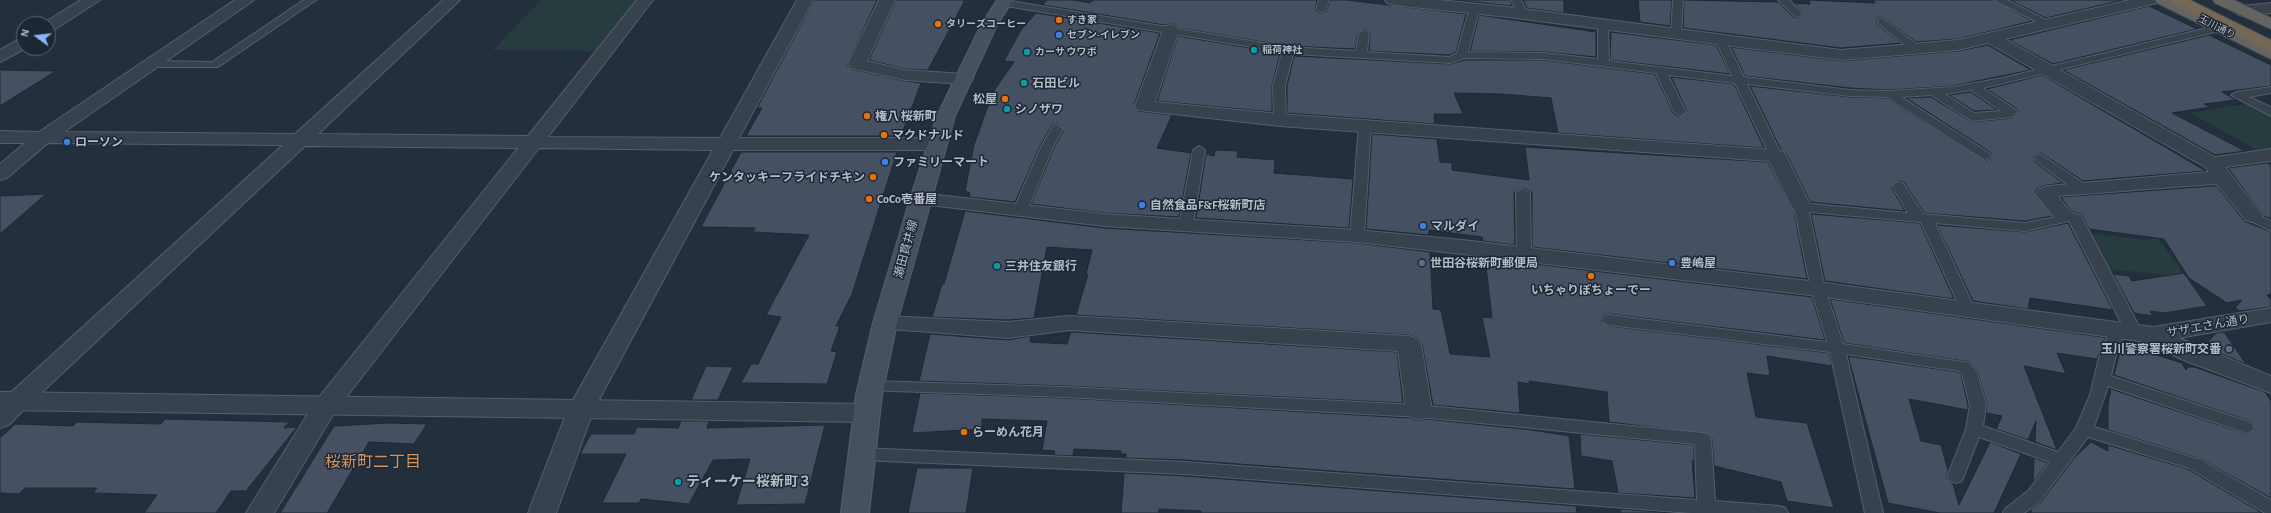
<!DOCTYPE html>
<meta charset="utf-8">
<style>
body{margin:0}
#map{position:relative;width:2271px;height:513px;overflow:hidden;background:#242f3e;font-family:"Alegreya Sans",sans-serif}
canvas{display:block}
.north{position:absolute;left:16px;top:16px;width:40px;height:40px;box-sizing:border-box;background:#1d2633;border:1px solid #59626f;border-radius:50%;rotate:285deg;font-size:11px;font-weight:700;line-height:16px;text-align:center;color:#b4bcc9}
.north::after{content:'';display:block;margin:auto;width:14px;height:18px;background:#8ab4f8;clip-path:polygon(50% 0,100% 100%,50% 72%,0 100%)}
</style>
<div id="map">
<canvas width="2271" height="513"></canvas>
<div class="north">N</div>
</div>
<script>
const context = document.querySelector('canvas').getContext('2d');
context.lineJoin = 'round';
function paint(path, color) { context.fillStyle = color; context.fill(path, 'evenodd'); }
const toPath = rows => new Path2D(rows.map(r => 'M' + r).join(''));
function stroke(path, color, width, dash) { context.strokeStyle = color; context.lineWidth = width; context.lineCap = dash ? 'butt' : 'round'; context.setLineDash(dash || []); context.stroke(path); }
function label(font, color, halo, rows, align = 'center') {
  context.font = font + ' "Alegreya Sans","Noto Sans JP",sans-serif'; context.lineWidth = 3; context.setLineDash([]); context.textBaseline = 'middle'; context.strokeStyle = halo; context.fillStyle = color; for (const [text, x, y, turn = 0] of rows) {
    context.save(); context.translate(x, y); context.rotate((+turn || 0) * Math.PI / 180); context.textAlign = isNaN(turn) ? turn : align; if (halo) context.strokeText(text, 0, 0); context.fillText(text, 0, 0); context.restore();
  }
}
paint(toPath([
 [541,0,640,0,596,51,493,50],
 [2247,104,2271,117,2271,150,2261,152,2190,113],
 [2088,233,2145,240,2158,238,2186,277,2109,269]
]), '#263c3f');
const building = toPath([
 [814,0,877,0,847,65,851,69,905,81,921,83,901,136,746,136,762,108,757,108,814,0],
 [896,0,965,0,928,70,905,69,869,60,896,0],
 [1047,0,1073,0,1090,3,1093,0,1317,0,1315,10,1321,13,1326,12,1330,0,1346,0,1466,14,1456,52,1449,55,1369,51,1370,33,1365,29,1358,33,1355,49,1288,46,1179,28,1177,25,1171,24,1164,25,1043,5,1047,0],
 [1455,0,1510,0,1512,6,1455,0],
 [1523,0,1564,0,1564,13,1527,8,1523,0],
 [1638,0,1672,0,1670,26,1640,22,1638,0],
 [1684,0,1778,2,1793,17,1798,18,1804,14,1794,3,1810,4,1809,0,1875,3,1873,0,1993,0,2032,21,1958,39,1916,42,1882,17,1877,18,1877,24,1901,43,1841,48,1683,28,1684,0],
 [2010,0,2123,0,2046,18,2010,0],
 [2149,6,2197,29,2053,64,2009,40,2149,6],
 [1036,13,1160,33,1134,105,1138,111,1172,115,1157,148,1191,153,1179,217,1104,213,1031,204,1053,150,1064,130,1057,124,1052,125,1039,148,1015,202,969,197,970,193,965,191,974,145,993,92,1014,62,1004,61,1021,30,1036,13],
 [1479,15,1596,32,1596,57,1544,52,1470,51,1479,15],
 [1611,32,1716,45,1730,74,1610,60,1611,32],
 [2209,35,2271,65,2271,86,2222,92,2236,100,2204,104,2210,107,2172,113,2245,151,2215,155,2063,70,2209,35],
 [1178,36,1280,53,1272,86,1272,112,1157,101,1178,36],
 [1988,45,2031,70,1952,86,1889,90,1850,88,1745,76,1731,47,1841,61,1958,51,1988,45],
 [1294,56,1450,64,1464,60,1544,60,1655,74,1673,113,1679,117,1687,111,1671,77,1734,84,1764,148,1558,133,1551,98,1502,94,1454,93,1463,114,1434,114,1435,124,1287,113,1287,86,1294,56],
 [0,70,56,71,0,106,0,70],
 [2042,75,2206,171,2083,181,2041,153,2036,154,2033,157,2035,162,2063,183,2047,185,2037,189,2034,193,2052,216,2025,221,1924,213,1904,182,1898,181,1891,187,1905,211,1810,202,1787,155,1781,150,1750,86,1850,97,1886,98,1986,161,1992,156,1990,152,1906,98,1931,97,1972,122,2012,118,2019,113,2017,109,1987,89,2042,75],
 [1971,92,1997,110,1974,111,1949,95,1971,92],
 [1372,134,1437,139,1440,162,1452,163,1452,170,1529,180,1525,147,1768,162,1794,212,1807,279,1532,247,1532,193,1524,188,1514,193,1515,245,1483,241,1482,237,1429,230,1429,235,1366,229,1372,134],
 [1215,150,1238,151,1237,157,1275,160,1274,173,1353,179,1349,228,1196,218,1206,154,1214,156,1215,150],
 [741,152,897,152,852,294,836,326,840,326,831,351,837,352,827,384,741,383,751,364,758,364,781,317,766,315,809,235,753,232,755,228,701,227,741,152],
 [2267,163,2271,165,2271,219,2264,216,2228,168,2267,163],
 [2213,186,2217,186,2244,221,2271,232,2271,294,2267,295,2271,300,2271,307,2240,311,2235,308,2242,300,2227,303,2189,278,2164,239,2089,229,2082,215,2071,211,2061,197,2213,186],
 [46,194,0,234,0,196,46,194],
 [965,211,1104,228,1357,243,1430,252,1433,309,1441,310,1450,354,1490,357,1482,317,1492,318,1485,258,1812,297,1825,340,1609,314,1603,316,1601,321,1609,326,1829,353,1832,366,1767,356,1770,376,1747,373,1756,417,1807,423,1834,508,1787,501,1781,482,1714,466,1712,439,1709,434,1609,422,1607,392,1529,381,1530,384,1518,382,1520,413,1433,405,1422,344,1418,338,1409,335,1076,315,1088,274,1086,274,1092,250,1047,247,1034,318,1008,320,932,317,942,284,944,284,965,211],
 [1811,214,1920,223,1954,299,1825,281,1811,214],
 [2068,223,2113,310,2030,298,2028,309,1973,301,1937,225,2025,232,2068,223],
 [2184,273,2207,306,2164,313,2150,311,2153,316,2134,313,2113,274,2129,276,2132,281,2184,273],
 [1830,299,2102,337,2105,338,2097,359,2057,353,2066,374,2024,366,2057,450,2035,442,2036,421,2028,440,1996,429,2002,416,1986,413,1987,405,1978,372,1970,362,1844,343,1830,299],
 [1071,332,1397,352,1403,403,1065,386,919,381,930,334,1008,340,1031,336,1030,342,1067,344,1071,332],
 [2224,332,2246,364,2214,351,2208,342,2216,333,2224,332],
 [2122,344,2182,363,2186,370,2188,367,2194,367,2265,392,2271,401,2271,498,2201,459,2108,430,2108,404,2111,389,2246,434,2252,432,2255,428,2252,422,2114,375,2122,344],
 [1848,356,1958,372,1961,375,1968,405,1968,410,1909,399,1921,441,1941,445,1948,470,1946,478,1953,484,1959,505,1990,442,2021,454,1994,513,1940,513,1888,503,1848,356],
 [706,366,733,367,718,400,691,400,706,366],
 [920,393,1065,398,1409,418,1419,421,1426,419,1532,430,1569,436,1575,489,1185,460,1126,458,1126,454,1121,454,1121,451,1074,449,1073,456,1054,455,1055,451,1042,450,1047,421,982,419,982,429,912,433,920,393],
 [165,419,289,422,284,428,297,427,246,491,231,491,216,513,144,513,157,495,93,493,97,488,25,488,19,494,0,493,0,438,15,424,73,426,77,422,161,424,165,419],
 [681,421,709,421,707,428,825,425,805,504,736,505,750,459,713,460,689,504,641,499,639,503,602,503,626,454,580,454,591,434,634,434,637,427,678,428,681,421],
 [389,423,427,424,414,444,369,442,327,513,280,513,334,426,389,423],
 [1580,434,1694,445,1694,461,1692,461,1695,498,1618,493,1612,461,1581,456,1580,434],
 [2091,442,2108,451,2108,445,2188,469,2262,513,2031,513,2031,509,2041,502,2075,457,2091,442],
 [2034,458,2048,463,2033,482,2034,458],
 [917,468,973,468,966,513,908,513,917,468],
 [1124,473,1185,476,1576,506,1577,513,1201,513,1201,511,1159,509,1159,513,1121,513,1124,473],
 [1620,509,1671,513,1621,513,1620,509]
]);
paint(building, '#455162');
stroke(building, '#1f2835', 1);
const service = toPath([
 [304,0,316,0,218,67,153,67,147,64,153,61,212,62,304,0],
 [1004,0,1288,47,1356,51,1359,33,1364,30,1369,33,1367,52,1449,57,1457,53,1469,10,1474,7,1479,10,1468,52,1544,53,1598,59,1598,24,1603,21,1608,24,1609,61,1732,76,1715,39,1720,36,1725,39,1744,77,1850,90,1889,91,1952,87,2003,78,2219,25,2224,28,2223,30,1983,88,2016,110,2018,113,2012,117,1972,121,1931,95,1901,97,1989,153,1991,156,1985,160,1886,97,1850,96,1747,84,1782,156,1776,160,1770,156,1735,83,1668,75,1686,112,1680,116,1674,112,1656,73,1544,59,1464,58,1450,63,1293,54,1285,86,1286,120,1280,124,1274,120,1273,86,1282,52,1000,5,999,3,1004,0],
 [1971,90,2001,111,1974,113,1945,94,1971,90],
 [1319,0,1329,0,1325,11,1321,12,1316,9,1319,0],
 [1511,0,1521,0,1528,14,1527,16,1519,16,1511,0],
 [1673,0,1683,0,1681,34,1676,37,1671,34,1673,0],
 [1778,0,1789,0,1803,14,1798,17,1794,16,1778,0],
 [1994,0,2007,0,2052,23,2051,25,2043,25,1994,0],
 [1882,18,1919,46,1919,50,1911,50,1878,23,1878,19,1882,18],
 [2271,87,2271,93,2249,97,2271,107,2271,116,2231,95,2237,92,2271,87],
 [1365,122,1371,126,1364,236,1357,240,1350,236,1359,126,1365,122],
 [1057,125,1063,129,1052,149,1027,211,1025,214,1015,214,1013,211,1040,149,1053,126,1057,125],
 [1199,146,1205,150,1193,225,1186,229,1179,225,1193,150,1199,146],
 [2040,154,2086,185,2087,188,2086,191,2076,191,2036,161,2034,158,2036,155,2040,154],
 [1898,182,1903,183,1923,214,2025,223,2056,217,2054,213,2061,209,2081,216,2143,334,2140,337,2135,339,2130,337,2127,334,2069,221,2025,231,1935,223,1975,310,1973,313,1968,315,1963,313,1961,310,1921,222,1809,212,1825,289,1843,344,1970,363,1977,372,1986,405,1983,426,2058,452,2076,428,2090,395,2101,350,2110,331,2113,328,2123,328,2126,331,2117,350,2111,376,2252,423,2254,427,2252,431,2246,433,2108,386,2094,427,2201,460,2271,500,2271,513,2265,513,2189,468,2088,437,2040,501,2024,513,2003,513,2006,508,2028,491,2050,462,1979,437,1962,481,1956,483,1950,481,1947,477,1966,429,1970,405,1962,374,1959,371,1846,354,1883,513,1865,513,1830,352,1609,325,1604,323,1602,320,1604,317,1609,315,1827,342,1811,289,1794,207,1801,203,1908,213,1892,186,1898,182],
 [1523,189,1530,193,1531,254,1524,258,1517,254,1516,193,1523,189],
 [2252,212,2271,221,2271,231,2247,219,2245,216,2247,213,2252,212],
 [871,381,1065,387,1419,405,1703,433,1709,435,1711,439,1715,501,1779,506,1785,508,1788,513,1691,513,1185,474,861,460,855,458,852,454,855,450,861,448,1185,462,1697,500,1695,444,1419,417,1065,397,865,390,863,386,865,382,871,381]
]);
const minor = toPath([
 [81,0,100,0,54,30,48,32,48,24,42,24,81,0],
 [235,0,254,0,64,132,295,134,443,0,460,0,318,134,528,136,637,0,653,0,548,137,720,138,797,0,813,0,739,138,936,138,943,140,946,144,943,148,936,150,733,150,594,409,556,513,528,513,568,409,713,150,539,148,334,413,274,513,246,513,316,401,518,148,305,146,25,408,9,425,0,428,0,403,7,396,283,145,48,143,7,178,0,180,0,164,25,143,0,143,0,131,39,132,235,0],
 [879,0,895,0,867,61,905,70,964,74,970,75,973,79,970,83,964,84,905,80,851,68,848,64,879,0],
 [1385,0,1439,0,1508,7,1841,50,1958,40,2130,0,2159,0,2157,3,2005,39,2215,157,2271,149,2271,161,2225,167,2263,216,2259,220,2252,222,2245,220,2218,185,2213,184,2058,196,2071,213,2068,217,2061,219,2054,217,2035,194,2038,190,2048,186,2209,172,2205,167,1988,43,1958,50,1841,60,1508,17,1393,5,1387,3,1385,0],
 [2271,3,2271,13,2243,16,2237,14,2235,11,2237,8,2243,6,2271,3],
 [1171,25,1177,26,1179,30,1155,102,1280,114,1776,150,1783,152,1786,156,1811,207,1808,211,1801,213,1794,211,1769,161,1280,126,1138,110,1135,106,1163,30,1165,26,1171,25],
 [24,37,24,48,26,48,0,62,0,50,24,37],
 [2271,308,2271,322,2179,338,2271,376,2271,393,2181,359,2145,340,2141,335,2145,330,2153,327,2271,308],
 [885,316,1008,322,1069,316,1409,336,1418,339,1421,344,1432,411,1428,417,1419,420,1410,417,1406,411,1398,351,1069,330,1008,338,877,328,873,323,877,318,885,316]
]);
const tertiary = toPath([
 [920,193,1104,214,1357,230,1462,240,1818,282,2153,327,2161,330,2165,335,2161,340,2153,343,1818,296,1462,254,1357,242,1104,226,913,203,910,199,913,195,920,193],
 [0,392,865,404,874,407,878,413,874,419,865,422,0,410,0,392]
]);
const secondary = toPath([
 [997,0,1013,0,997,25,955,116,897,323,882,395,869,513,841,513,856,395,873,323,910,199,937,116,981,25,997,0]
]);
const trunk = toPath([
 [2155,0,2175,0,2271,47,2271,59,2157,3,2155,0],
 [2213,0,2234,0,2271,18,2271,29,2215,3,2213,0]
]);
const motorway = toPath([
 [2170,0,2190,0,2271,40,2271,52,2172,3,2170,0]
]);
stroke(service, '#565f6c', 2);
stroke(minor, '#565f6c', 2);
stroke(tertiary, '#565f6c', 2);
stroke(secondary, '#565f6c', 2);
stroke(trunk, '#434c59', 2);
stroke(motorway, '#434c59', 2);
paint(service, '#38414e');
paint(minor, '#38414e');
paint(tertiary, '#38414e');
paint(secondary, '#465061');
paint(trunk, '#656462');
paint(motorway, '#746855');
for (const [x, y, r, color] of [
 [1059,20,4,"#e8710a"],
 [938,24,4,"#e8710a"],
 [1059,35,4,"#3f7fe0"],
 [1254,50,4,"#0f9aa8"],
 [1027,52,4,"#0f9aa8"],
 [1024,83,4,"#0f9aa8"],
 [1005,99,4,"#e8710a"],
 [1007,109,4,"#0f9aa8"],
 [867,116,4,"#e8710a"],
 [884,135,4,"#e8710a"],
 [67,142,4,"#3f7fe0"],
 [885,162,4,"#3f7fe0"],
 [873,177,4,"#e8710a"],
 [869,199,4,"#e8710a"],
 [1142,205,4,"#3f7fe0"],
 [1423,226,4,"#3f7fe0"],
 [1422,263,4,"#5c6f8a"],
 [1672,263,4,"#3f7fe0"],
 [997,266,4,"#0f9aa8"],
 [1591,276,4,"#e8710a"],
 [2229,349,4,"#5c6f8a"],
 [964,432,4,"#e8710a"],
 [678,482,4,"#0f9aa8"]
]) { const dot = new Path2D(); dot.arc(x, y, r, 0, 2 * Math.PI); context.fillStyle = color; context.fill(dot); stroke(dot, '#1d2633', 1.5); }
label('bold 10px', '#b4bcc9', '#1d2633', [
 ["すき家",1067,20],
 ["タリーズコーヒー",946,24],
 ["セブン-イレブン",1067,35],
 ["稲荷神社",1262,50],
 ["カーサ ウワボ",1035,52]
], 'left');
label('10px', '#b4bcc9', '#1d2633', [
 ["玉川通り",2217,27,27]
]);
label('bold 12px', '#b4bcc9', '#1d2633', [
 ["石田ビル",1032,83],
 ["松屋",997,99,"right"],
 ["シノザワ",1015,109],
 ["権八 桜新町",875,116],
 ["マクドナルド",892,135],
 ["ローソン",75,142],
 ["ファミリーマート",893,162],
 ["ケンタッキーフライドチキン",865,177,"right"],
 ["CoCo壱番屋",877,199],
 ["自然食品F&F桜新町店",1150,205],
 ["マルダイ",1431,226],
 ["世田谷桜新町郵便局",1430,263],
 ["豊嶋屋",1680,263],
 ["三井住友銀行",1005,266],
 ["いちゃりぽちょーでー",1591,290,"center"],
 ["玉川警察署桜新町交番",2221,349,"right"],
 ["らーめん花月",972,432]
], 'left');
label('12px', '#b4bcc9', '#1d2633', [
 ["瀬田貫井線",906,249,-75],
 ["サザエさん通り",2208,326,-10]
]);
label('bold 14px', '#b4bcc9', '#1d2633', [
 ["ティーケー桜新町３",686,482]
], 'left');
label('16px', '#d59563', '#1d2633', [
 ["桜新町二丁目",373,462]
]);
</script>
